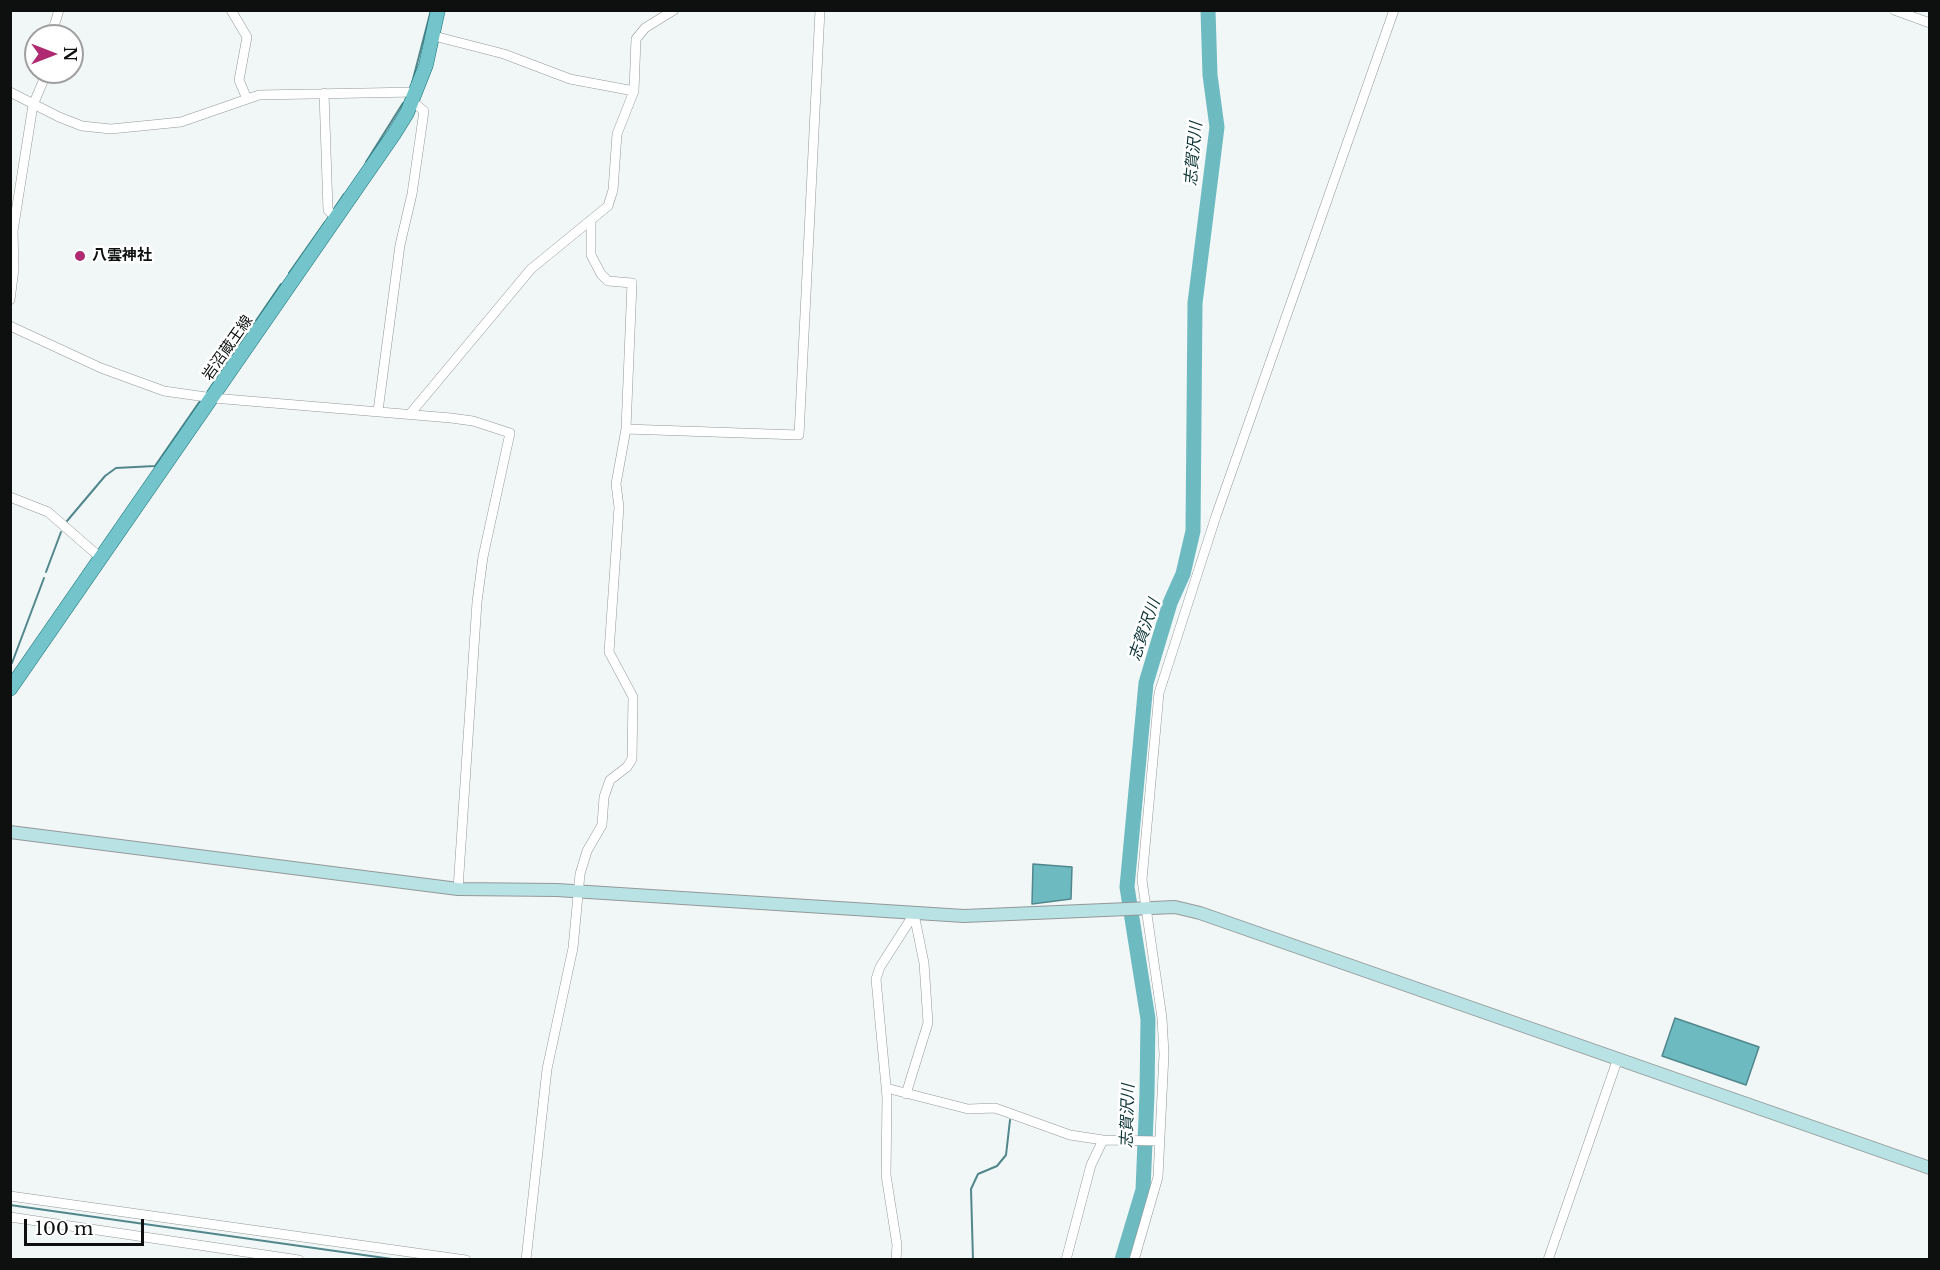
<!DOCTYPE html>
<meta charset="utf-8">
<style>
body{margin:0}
#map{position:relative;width:1940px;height:1270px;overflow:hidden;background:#f1f7f7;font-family:"Libre Baskerville",serif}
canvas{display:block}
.frame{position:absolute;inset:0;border:12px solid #0e1010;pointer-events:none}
.north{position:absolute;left:24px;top:24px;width:60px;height:60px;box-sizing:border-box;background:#fff;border:2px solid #9f9f9f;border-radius:50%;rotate:90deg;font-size:16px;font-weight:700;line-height:24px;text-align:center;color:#0e1010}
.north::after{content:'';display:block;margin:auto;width:21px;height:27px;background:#af2a71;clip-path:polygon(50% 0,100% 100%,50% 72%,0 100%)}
.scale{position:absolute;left:24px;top:1219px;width:120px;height:27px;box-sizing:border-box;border:3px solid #0e1010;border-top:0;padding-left:8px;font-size:18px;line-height:21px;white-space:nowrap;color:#0e1010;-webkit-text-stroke:4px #fff;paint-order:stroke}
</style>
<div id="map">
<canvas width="1940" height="1270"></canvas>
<div class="frame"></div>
<div class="north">N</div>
<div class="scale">100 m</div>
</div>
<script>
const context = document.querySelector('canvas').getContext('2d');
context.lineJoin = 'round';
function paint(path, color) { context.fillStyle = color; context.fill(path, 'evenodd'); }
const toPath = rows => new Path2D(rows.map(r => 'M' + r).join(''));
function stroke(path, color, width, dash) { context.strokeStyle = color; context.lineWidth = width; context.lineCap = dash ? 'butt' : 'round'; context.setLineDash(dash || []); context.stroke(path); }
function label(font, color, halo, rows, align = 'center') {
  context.font = font + ' "Libre Baskerville","Noto Sans JP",serif'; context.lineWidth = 5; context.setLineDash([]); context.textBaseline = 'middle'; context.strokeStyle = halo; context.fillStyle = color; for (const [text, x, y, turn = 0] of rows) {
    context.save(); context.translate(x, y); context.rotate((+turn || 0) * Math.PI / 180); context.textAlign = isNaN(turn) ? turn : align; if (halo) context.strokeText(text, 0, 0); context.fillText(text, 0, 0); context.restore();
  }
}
const water = toPath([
 [1033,864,1072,867,1071,899,1032,904,1033,864],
 [1675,1018,1759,1047,1746,1085,1662,1056,1675,1018]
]);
paint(water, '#6ebac1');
stroke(water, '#51878c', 1.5);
stroke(toPath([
 [412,83,431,10],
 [366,162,403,103],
 [334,209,344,194],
 [289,273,325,222],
 [208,391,281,284],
 [67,521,105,476,116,468,155,466,200,401],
 [46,572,61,532],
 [12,663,44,578],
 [10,1205,399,1260],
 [973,1260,971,1189,978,1174,997,1166,1006,1155,1010,1120]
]), '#51878c', 2);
stroke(toPath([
 [1122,1260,1143,1190,1147,1094,1148,1019,1127,887,1146,683,1170,603,1183,574,1193,531,1195,303,1217,127,1210,75,1208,10]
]), '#6ebac1', 15);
const street = toPath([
 [231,10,247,37,239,80,247,99],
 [1894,10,1930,23],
 [51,36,59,10],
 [434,36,504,54,570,79,634,91],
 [10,92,59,117,82,126,111,129,181,122,259,95,416,92],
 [324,93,328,210,337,219],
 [10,300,14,269,13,231,33,105,47,72],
 [10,326,101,368,164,391,213,398,451,418,473,421,510,433,483,557,477,602,458,889],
 [378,411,400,245,412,194,424,111,412,101],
 [410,414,531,269,608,206,613,190,617,134,634,91,636,39,645,28,674,10],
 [626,429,799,435,820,10],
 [10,497,48,512,102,559],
 [886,1088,968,1109,995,1108,1070,1135,1103,1140,1158,1141],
 [906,1094,928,1023,924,963,914,914],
 [10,1196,466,1260],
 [10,1217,299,1260],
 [526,1260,547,1069,573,948,580,874,587,851,602,825,604,797,610,780,627,767,632,759,633,697,609,652,619,507,616,484,626,429,632,283,608,281,601,274,591,255,591,220],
 [896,1260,897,1245,886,1175,887,1097,876,979,880,967,914,914],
 [1066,1260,1091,1165,1103,1140],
 [1134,1260,1158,1177,1164,1054,1162,1018,1142,880,1159,693,1216,516,1394,10],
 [1548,1260,1618,1058]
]);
const secondary = toPath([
 [10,832,458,889,557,890,964,916,1175,907,1200,913,1930,1168]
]);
const primary = toPath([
 [10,689,394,134,407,113,426,65,438,10]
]);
stroke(street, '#939898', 10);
stroke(secondary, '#939898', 14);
stroke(primary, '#136d73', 15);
stroke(street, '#fff', 9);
stroke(secondary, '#b9e2e5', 12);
stroke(primary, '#73c5cb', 14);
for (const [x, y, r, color] of [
 [80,256,6,"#af2a71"]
]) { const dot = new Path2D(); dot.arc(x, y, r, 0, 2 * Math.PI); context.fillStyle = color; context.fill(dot); stroke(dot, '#fff', 2); }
label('bold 15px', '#0e1010', '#fff', [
 ["八雲神社",92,256]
], 'left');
label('15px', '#0e1010', '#fff', [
 ["岩沼蔵王線",228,348,-55]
]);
label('italic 16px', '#0b3235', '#fff', [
 ["志賀沢川",1194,154,-85],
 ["志賀沢川",1145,630,-71],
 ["志賀沢川",1128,1116,-88]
]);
</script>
